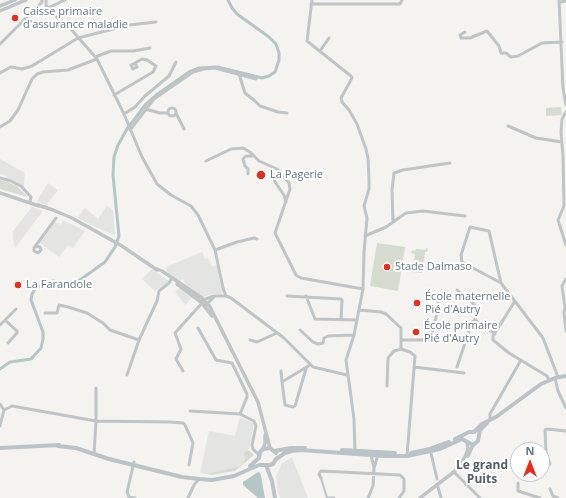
<!DOCTYPE html>
<meta charset="utf-8">
<style>
body{margin:0}
#map{position:relative;width:566px;height:498px;overflow:hidden;background:#f4f3ef;font-family:"Open Sans",sans-serif}
canvas{display:block}
.north{position:absolute;left:510px;top:442px;width:40px;height:40px;box-sizing:border-box;background:#fff;border:1px solid #c0c9cd;border-radius:50%;rotate:0deg;font-size:11px;font-weight:700;line-height:16px;text-align:center;color:#627882}
.north::after{content:'';display:block;margin:auto;width:14px;height:18px;background:#e92d1a;clip-path:polygon(50% 0,100% 100%,50% 72%,0 100%)}
</style>
<div id="map">
<canvas width="566" height="498"></canvas>
<div class="north">N</div>
</div>
<script>
const context = document.querySelector('canvas').getContext('2d');
context.lineJoin = 'round';
function paint(path, color) { context.fillStyle = color; context.fill(path, 'evenodd'); }
const toPath = rows => new Path2D(rows.map(r => 'M' + r).join(''));
function stroke(path, color, width, dash) { context.strokeStyle = color; context.lineWidth = width; context.lineCap = dash ? 'butt' : 'round'; context.setLineDash(dash || []); context.stroke(path); }
function label(font, color, halo, rows, align = 'center') {
  context.font = font + ' "Open Sans",sans-serif'; context.lineWidth = 4; context.setLineDash([]); context.textBaseline = 'middle'; context.strokeStyle = halo; context.fillStyle = color; for (const [text, x, y, turn = 0] of rows) {
    context.save(); context.translate(x, y); context.rotate((+turn || 0) * Math.PI / 180); context.textAlign = isNaN(turn) ? turn : align; if (halo) context.strokeText(text, 0, 0); context.fillText(text, 0, 0); context.restore();
  }
}
paint(toPath([
 [0,159,25,173,24,186,15,181,6,178,7,176,0,174],
 [48,183,58,190,46,205,37,201],
 [107,206,113,210,115,236,77,218,85,208,98,219],
 [32,207,43,211,15,248,13,237,13,231],
 [63,220,85,231,73,248,68,245,59,257,40,243,55,222,61,225],
 [202,252,205,259,208,258,212,267,217,265,220,284,223,292,222,294,213,294,203,297,186,285,183,279,179,281,167,272,166,267],
 [152,269,169,281,155,291,142,279],
 [180,288,192,298,185,305,175,292],
 [240,417,254,423,247,460,232,471,210,475,200,473,209,431,235,436],
 [292,457,308,498,280,498,278,491,276,476,282,463]
]), '#e4e5e3');
paint(toPath([
 [561,107,562,115,546,116,546,108],
 [0,180,7,182,17,186,28,197,0,189],
 [377,243,405,247,398,291,370,286],
 [426,248,428,249,427,252,425,252,422,273,412,272,415,254,411,253,412,250,415,251,416,249,425,250],
 [247,451,250,451,254,455,235,471,210,475,210,473,238,467,244,462,246,457,244,455,244,453]
]), '#d6dbd0');
paint(toPath([
 [258,472,260,473,261,476,265,498,258,498,243,485,243,482]
]), '#b5c6c7');
stroke(toPath([
 [0,369,10,362,31,359,41,348,43,339,43,332,31,300,32,294,35,289,46,283,53,281,67,283,77,282,105,262,115,247,119,236,113,175,114,157,118,145,127,129,146,104,155,96,189,72,199,68,218,67,262,78,269,76,275,72,279,60,279,53,276,44,269,37,237,14,232,8,228,0]
]), '#b5c6c7', 3);
stroke(toPath([
 [321,478,327,498]
]), '#bfc4c6', 2);
stroke(toPath([
 [46,0,46,5,52,13,70,28,97,59,124,114,142,157,157,184,171,195,191,206,198,215,215,250,223,288,226,296],
 [312,0,307,41,351,76,352,78,341,98,342,102,349,110,357,124,366,149,368,158,369,180,369,189,364,206,367,218,364,252,363,289,354,335,346,360,354,419,355,452],
 [559,0,563,88,566,105],
 [560,2,566,1],
 [311,4,400,4,402,0],
 [48,8,65,0],
 [465,32,460,35,461,38,470,38,487,31,499,46,501,53,506,53,511,57,518,56,542,43,562,42],
 [0,44,42,2,42,0],
 [320,51,329,38],
 [95,57,111,51,133,51,150,48],
 [0,73,11,67,22,69,32,66,78,38,129,25,156,22],
 [239,74,245,93,255,101,260,106,278,112,287,113],
 [114,95,153,72,156,66,147,60,142,59,135,63,131,65,133,69,137,67,135,63],
 '168 112a4 4 0 1 1 8 0a4 4 0 1 1-8 0Z',
 [145,109,160,113,168,113],
 [566,112,562,119,561,132,563,156,564,206,558,220,566,245],
 [176,113,184,129],
 [124,114,135,107,145,96,169,76,176,62],
 [508,126,536,138,562,142],
 [0,127,10,121,18,110,32,79,37,74,43,72,68,70,97,59],
 [130,130,154,99,193,72,204,69,215,68,256,79],
 [206,161,231,149,243,148,250,152,259,161,277,169,289,183,290,189,275,233,296,275,301,278,363,289],
 [280,171,274,177,275,182,284,195,286,202],
 [248,174,248,169,245,166,243,159,246,156,252,156],
 [0,178,11,181,21,186,31,197,30,202],
 [393,222,392,190,394,173,403,170,450,163],
 [365,236,386,227,406,213,423,211,465,216],
 [36,246,40,247,41,250,38,253,34,251,34,248,56,218],
 [215,250,237,242,254,238,257,239],
 [566,279,562,286,565,307,564,313,566,331],
 [501,283,489,231,470,227,461,255,462,262,501,283,543,338,558,377],
 [457,290,466,298,469,299,477,308,475,320,495,334],
 [287,296,341,299,342,300,341,319],
 [306,296,315,319,357,320],
 [203,300,214,296,226,296,231,298,284,338,313,367,347,375],
 [515,301,493,336,493,340,509,353,547,376,549,380],
 [206,305,214,297],
 [359,310,381,312,386,314,401,328,401,349,410,352,415,356,407,456],
 [45,313,57,313,59,305,68,307,87,313,103,323,110,330,139,340,157,301,159,291,169,283,172,278],
 [5,320,17,331,17,333,8,343],
 [0,325,16,309],
 [198,328,216,360,232,363,247,394,247,397,240,414],
 [300,330,313,342,318,344,323,343,324,338,328,336,354,335],
 [250,340,257,342,277,333],
 [401,340,427,340,431,337,438,309,438,303],
 [414,367,464,373],
 [457,367,472,322,475,320],
 [306,369,295,406,293,407,285,405,282,382,310,365],
 [183,371,176,359,181,349,175,333,202,303],
 [281,371,282,382],
 [127,375,139,340],
 [555,378,558,391,566,408],
 [387,386,388,358,394,351,401,349],
 [0,404,4,410,0,426],
 [4,410,12,406,96,421,96,388],
 [190,411,240,414,254,421,256,426,252,445,253,449,259,455],
 [490,420,490,414,521,360],
 [430,449,437,479],
 [94,454,96,421,170,422,183,423,185,425,193,443,189,465],
 [371,455,374,468],
 [134,462,127,492,129,497,135,498],
 [550,464,546,453,545,430,547,429,566,431],
 [455,473,480,498],
 [321,478,319,474,321,471,400,475,404,479,404,491,399,498],
 [518,483,518,491,540,498],
 [438,487,441,498],
 [550,489,553,496,558,498],
 [188,498,194,485,199,479],
 [327,498,334,498],
 [368,498,373,486,374,468,378,455,377,455]
]), '#bfc4c6', 3);
stroke(toPath([
 [0,6,15,0],
 [0,11,26,0],
 [0,193,39,206],
 [38,205,53,210,72,218,122,246,157,270],
 [157,269,162,271,202,298,210,307,258,402,270,448],
 [177,284,201,302,212,316],
 [263,449,265,443,265,435],
 [468,456,473,445],
 [420,498,455,471,465,457,468,449,467,442]
]), '#bfc4c6', 3.5);
stroke(toPath([
 [455,439,469,432,474,432,482,424,496,417,541,384,555,378,566,376],
 [58,446,76,448,109,459,182,477,199,479,212,480,234,476,259,465,270,465,273,464,276,459,285,453,292,451,301,450,384,456,407,456,440,449,462,439,473,445,478,441,480,430,487,423],
 [0,448,59,445],
 [342,450,395,453],
 [274,451,291,448,305,448],
 [411,453,430,449,449,442],
 [266,465,272,481,275,498],
 [250,466,259,458,260,452,263,449,270,448,276,453]
]), '#bac4c8', 4);
for (const [x, y, r, color] of [
 [15,18,4,"#e92d1a"],
 [261,175,5,"#e92d1a"],
 [387,267,4,"#e92d1a"],
 [18,285,4,"#e92d1a"],
 [417,303,4,"#e92d1a"],
 [416,332,4,"#e92d1a"]
]) { const dot = new Path2D(); dot.arc(x, y, r, 0, 2 * Math.PI); context.fillStyle = color; context.fill(dot); stroke(dot, '#fff', 1.5); }
label('11px', '#627882', '#fff', [
 ["Caisse primaire",23,12],
 ["d'assurance maladie",23,25],
 ["La Pagerie",270,175],
 ["Stade Dalmaso",395,267],
 ["La Farandole",26,285],
 ["École maternelle",425,297],
 ["Pié d'Autry",425,310],
 ["École primaire",424,326],
 ["Pié d'Autry",424,339]
], 'left');
label('bold 12px', '#506066', '#fff', [
 ["Le grand",482,466],
 ["Puits",482,480]
]);
</script>
